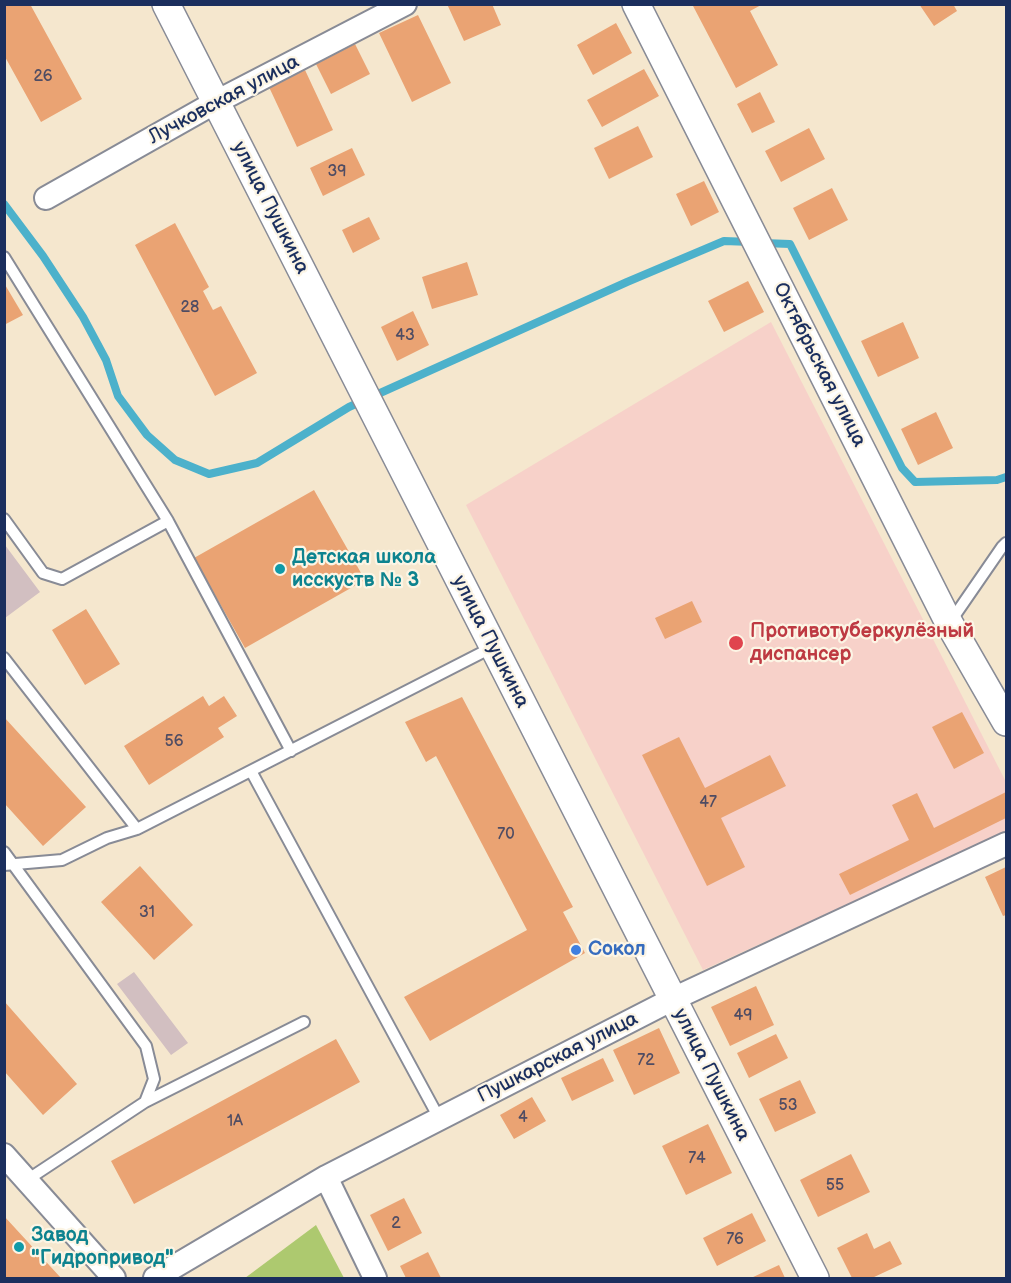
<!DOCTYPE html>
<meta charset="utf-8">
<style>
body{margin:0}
#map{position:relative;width:1011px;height:1283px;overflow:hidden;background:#f5e7ce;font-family:"Balsamiq Sans",sans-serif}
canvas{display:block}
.frame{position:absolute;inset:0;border:6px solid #1b2f5e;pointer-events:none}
</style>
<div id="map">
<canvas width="1011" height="1283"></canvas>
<div class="frame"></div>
</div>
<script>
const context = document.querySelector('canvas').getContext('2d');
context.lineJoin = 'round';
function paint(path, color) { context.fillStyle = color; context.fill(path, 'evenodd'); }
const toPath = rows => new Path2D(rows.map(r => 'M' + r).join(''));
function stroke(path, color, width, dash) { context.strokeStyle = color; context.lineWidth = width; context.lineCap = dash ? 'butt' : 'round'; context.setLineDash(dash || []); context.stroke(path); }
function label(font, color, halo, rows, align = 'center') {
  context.font = font + ' "Balsamiq Sans",sans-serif'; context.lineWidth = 4.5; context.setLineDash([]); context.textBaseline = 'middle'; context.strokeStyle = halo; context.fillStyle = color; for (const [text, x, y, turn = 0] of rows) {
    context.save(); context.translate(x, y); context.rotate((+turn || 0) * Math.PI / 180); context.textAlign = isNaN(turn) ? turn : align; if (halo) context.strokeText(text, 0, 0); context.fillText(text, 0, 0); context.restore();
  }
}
paint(toPath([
 [771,322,1006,782,1006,832,703,970,466,505]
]), '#f7d1c9');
paint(toPath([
 [5,545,40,592,5,618],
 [134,972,188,1043,171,1055,117,984]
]), '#d2bfc1');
paint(toPath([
 [316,1225,344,1278,245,1278]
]), '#adc96f');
stroke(toPath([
 [4,204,43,256,83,317,106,360,118,396,147,435,175,460,209,474,257,463,349,407,627,282,724,241,751,242],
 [763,243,790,244,902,468,915,482,997,480,1006,477]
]), '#4cb1cb', 8);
paint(toPath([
 [4,4,30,4,82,99,41,122,4,55],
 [447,4,492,4,501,25,464,41],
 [692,4,763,4,750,11,778,65,736,88],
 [919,4,953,4,957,11,934,26],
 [418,15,451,83,412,102,379,33],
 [616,23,632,53,593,75,577,45],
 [355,44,370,74,331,94,316,64],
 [644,69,659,96,602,127,587,100],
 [305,70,333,130,297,147,269,87],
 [760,92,775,122,752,133,737,104],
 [638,126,653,157,609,179,594,148],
 [809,128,825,159,781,182,765,151],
 [352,148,365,175,323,196,310,168],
 [704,181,719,212,691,226,676,194],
 [832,188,848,220,809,240,793,208],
 [369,217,380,239,353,253,342,230],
 [175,223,209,287,203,291,213,310,221,306,257,373,215,396,135,245],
 [467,262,478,295,432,309,422,277],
 [748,281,764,312,724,332,708,301],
 [4,283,23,315,4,325],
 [413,311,429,345,397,361,381,327],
 [903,322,919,358,878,377,861,341],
 [936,412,953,448,918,465,901,429],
 [314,490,365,580,245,648,194,558],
 [692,601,702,622,665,639,655,618],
 [86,609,120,664,85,685,52,630],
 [203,696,209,706,224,696,237,716,218,728,224,737,149,785,124,746],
 [462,697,573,907,563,912,585,953,430,1041,404,997,527,930,436,756,426,762,405,722],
 [962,712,984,753,954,769,932,727],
 [4,717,86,807,43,846,4,803],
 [679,737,705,788,770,755,786,786,721,818,745,867,707,886,642,755],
 [1006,792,1006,818,850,895,839,874,909,840,892,805,917,793,934,828],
 [140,866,193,925,154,960,101,902],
 [1006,867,1006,915,1003,916,985,877],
 [756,986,774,1025,730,1046,711,1007],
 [4,1001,77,1084,43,1115,4,1071],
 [659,1028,680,1073,634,1095,613,1050],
 [776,1034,788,1058,749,1078,737,1053],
 [336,1039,360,1082,134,1204,111,1161],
 [603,1058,614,1081,572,1101,561,1078],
 [800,1080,816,1113,775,1132,759,1099],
 [532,1097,546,1121,514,1139,500,1115],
 [708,1124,732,1173,686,1195,662,1146],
 [851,1154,870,1192,818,1217,800,1180],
 [404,1198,422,1233,388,1251,370,1215],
 [752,1213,766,1241,717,1266,703,1238],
 [4,1216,61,1278,4,1278],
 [867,1233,874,1249,890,1241,902,1264,872,1278,852,1278,837,1248],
 [428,1252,441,1278,406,1278,400,1266],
 [779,1265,785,1278,751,1278]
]), '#eaa373');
const service = toPath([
 [4,257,168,521,291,751],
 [4,519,43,573,62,579,168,521],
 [951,621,1002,547,1006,543],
 [4,658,137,829],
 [251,771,439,1118],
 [4,852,146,1046,154,1079,145,1102,27,1180],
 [4,865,62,860,107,838,137,829,493,647],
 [145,1102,304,1022]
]);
const minor = toPath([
 [46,198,216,102,405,4],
 [4,1155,114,1278],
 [326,1177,375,1278],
 [155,1278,326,1177,673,999,1006,844]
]);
const tertiary = toPath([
 [166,4,815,1278],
 [636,4,949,623,1006,722]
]);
stroke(service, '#888b96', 14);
stroke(minor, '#888b96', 26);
stroke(tertiary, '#888b96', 30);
stroke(service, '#fff', 10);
stroke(minor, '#fff', 22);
stroke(tertiary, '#fff', 27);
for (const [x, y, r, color] of [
 [280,569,6,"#0f9aa8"],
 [736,643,8,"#e0444e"],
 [576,950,6,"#3f7fe0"],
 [19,1247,6,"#0f9aa8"]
]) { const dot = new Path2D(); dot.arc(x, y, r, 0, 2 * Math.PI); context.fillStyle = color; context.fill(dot); stroke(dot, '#fcf5e5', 2); }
label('16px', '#4f4c63', null, [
 ["26",43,77],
 ["39",337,172],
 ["28",190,308],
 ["43",405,336],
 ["56",174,742],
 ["47",708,803],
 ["70",506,835],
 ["31",147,913],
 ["49",743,1016],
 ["72",646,1061],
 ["53",788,1106],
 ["4",523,1118],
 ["1А",235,1122],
 ["74",697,1159],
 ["55",835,1186],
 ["2",396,1224],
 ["76",735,1240]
]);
label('20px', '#1b2f5e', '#fcf5e5', [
 ["Лучковская улица",224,100,-28],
 ["улица Пушкина",270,208,63],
 ["Октябрьская улица",819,365,63],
 ["улица Пушкина",490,642,63],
 ["Пушкарская улица",558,1058,-27],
 ["улица Пушкина",711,1075,63]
]);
label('bold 20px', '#0d838f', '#fcf5e5', [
 ["Детская школа",292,558],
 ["исскуств № 3",292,581],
 ["Завод",31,1236],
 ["\"Гидропривод\"",31,1259]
], 'left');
label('bold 20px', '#be3a42', '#fcf5e5', [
 ["Противотуберкулёзный",750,632],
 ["диспансер",750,655]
], 'left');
label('bold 20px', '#366cbe', '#fcf5e5', [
 ["Сокол",588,950]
], 'left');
</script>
